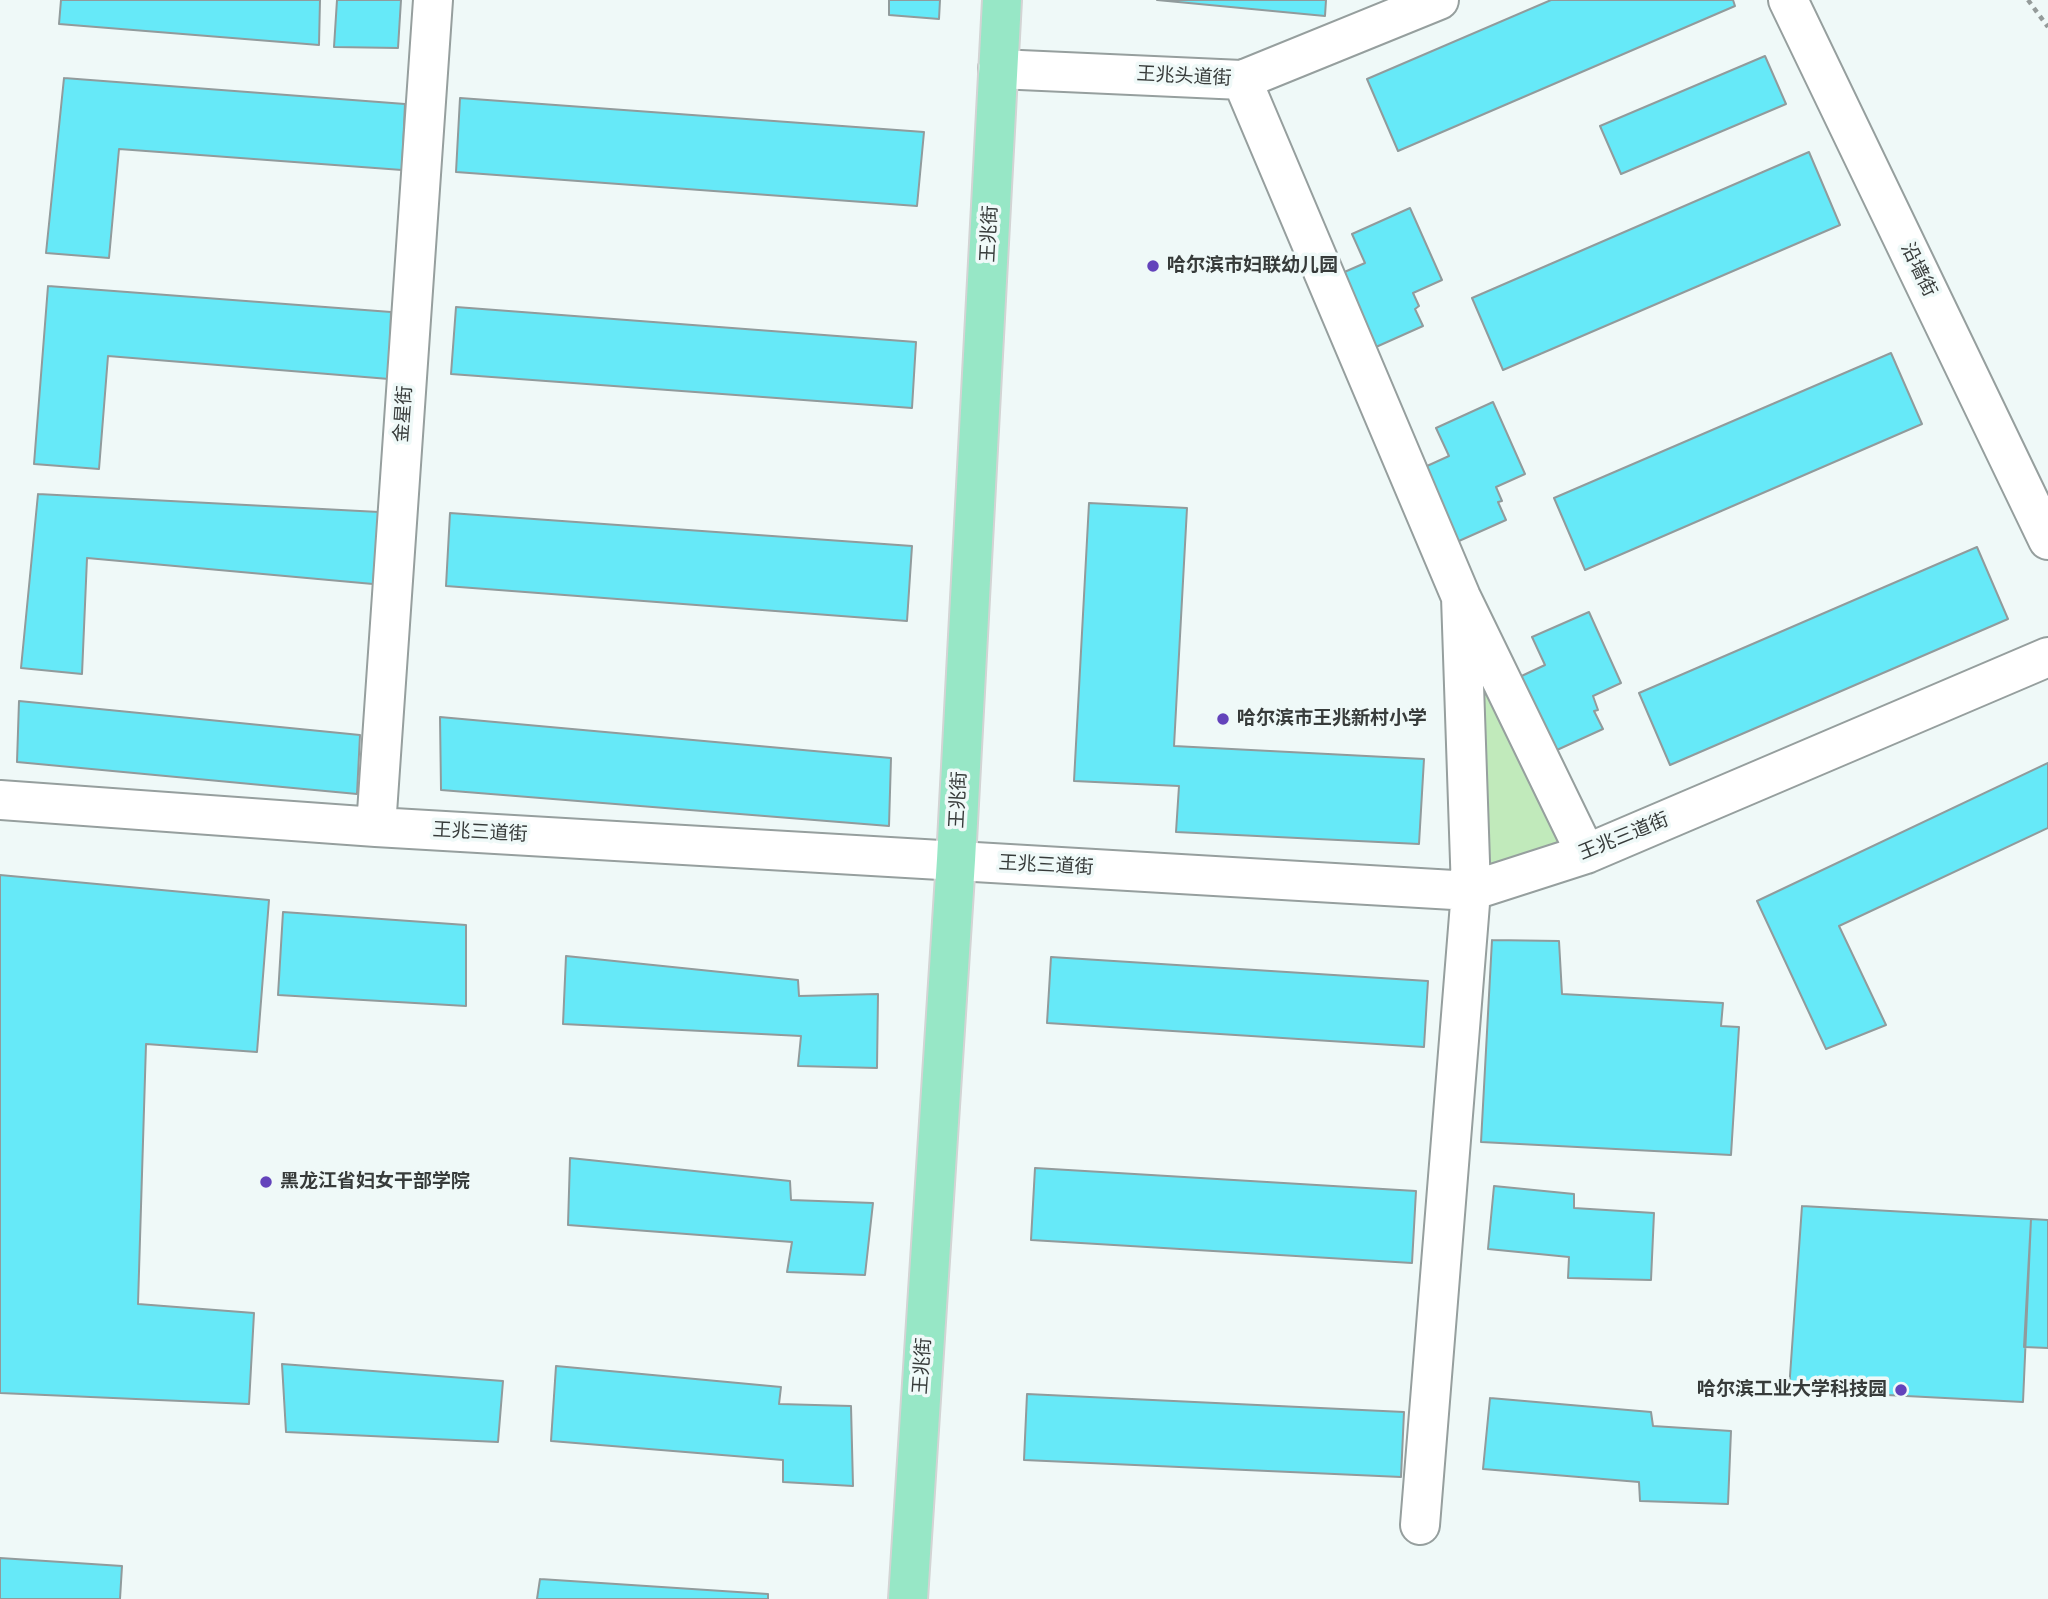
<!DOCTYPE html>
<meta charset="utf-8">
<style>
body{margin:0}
canvas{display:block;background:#eff9f8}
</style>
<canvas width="2048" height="1599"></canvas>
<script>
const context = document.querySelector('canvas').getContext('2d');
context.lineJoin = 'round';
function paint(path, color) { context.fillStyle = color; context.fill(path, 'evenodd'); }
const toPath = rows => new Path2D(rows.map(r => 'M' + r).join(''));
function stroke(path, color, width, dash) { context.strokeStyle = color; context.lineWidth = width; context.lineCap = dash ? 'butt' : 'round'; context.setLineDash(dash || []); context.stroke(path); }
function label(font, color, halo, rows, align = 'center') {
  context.font = font + ' "Archivo Narrow","Noto Sans SC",sans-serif'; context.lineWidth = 7; context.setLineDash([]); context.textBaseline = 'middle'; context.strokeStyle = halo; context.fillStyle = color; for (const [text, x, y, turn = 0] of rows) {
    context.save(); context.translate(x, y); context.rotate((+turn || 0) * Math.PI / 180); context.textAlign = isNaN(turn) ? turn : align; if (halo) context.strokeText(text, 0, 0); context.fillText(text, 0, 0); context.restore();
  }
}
paint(toPath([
 [1477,657,1570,849,1471,891]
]), '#c1eabb');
const building = toPath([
 [61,0,320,0,319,45,59,24,61,0],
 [337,0,401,0,398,48,334,47,337,0],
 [889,0,940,0,939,19,889,15,889,0],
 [1157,0,1326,0,1325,16,1157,0],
 [1551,0,1733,0,1735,6,1398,151,1367,79,1551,0],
 [1765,56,1786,104,1621,174,1600,126,1765,56],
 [64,78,405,104,402,170,119,149,109,258,46,253,64,78],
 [460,98,924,132,917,206,456,172,460,98],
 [1809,152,1840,225,1503,370,1472,298,1809,152],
 [1410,208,1442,280,1413,293,1419,306,1415,309,1423,326,1367,351,1333,277,1365,263,1352,234,1410,208],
 [48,286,391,312,389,379,108,356,99,469,34,464,48,286],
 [456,307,916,342,912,408,451,374,456,307],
 [1891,353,1922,424,1585,570,1554,498,1891,353],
 [1493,402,1525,474,1496,487,1502,501,1498,502,1506,520,1450,545,1416,471,1449,456,1436,428,1493,402],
 [38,494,379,512,373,584,87,558,82,674,21,668,38,494],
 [1089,503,1187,508,1174,746,1424,759,1419,844,1176,832,1179,786,1074,781,1089,503],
 [450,513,912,546,907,621,446,586,450,513],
 [1977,547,2008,619,1670,765,1639,693,1977,547],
 [1589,612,1621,683,1593,696,1598,710,1594,711,1603,729,1546,755,1513,680,1545,665,1532,637,1589,612],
 [19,701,360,735,357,794,17,762,19,701],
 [440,717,891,758,889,826,441,790,440,717],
 [2048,763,2048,828,1839,926,1886,1025,1826,1049,1757,901,2048,763],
 [0,875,269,900,257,1052,146,1044,138,1304,254,1313,249,1404,0,1393,0,875],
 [283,912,466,925,466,1006,278,995,283,912],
 [1492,940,1559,941,1562,994,1723,1003,1721,1026,1739,1027,1731,1155,1481,1142,1492,940],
 [566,956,798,980,799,996,878,994,877,1068,798,1066,801,1036,563,1024,566,956],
 [1051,957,1428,981,1424,1047,1047,1023,1051,957],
 [570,1158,790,1181,791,1200,873,1203,865,1275,787,1272,792,1242,568,1225,570,1158],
 [1035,1168,1416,1191,1412,1263,1031,1240,1035,1168],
 [1494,1186,1574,1194,1574,1208,1654,1213,1651,1280,1568,1278,1569,1257,1488,1249,1494,1186],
 [1802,1206,2031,1219,2023,1402,1789,1390,1802,1206],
 [2031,1219,2048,1220,2048,1348,2024,1347,2031,1219],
 [282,1364,503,1381,498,1442,286,1432,282,1364],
 [556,1366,781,1387,779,1404,851,1406,853,1486,783,1482,783,1460,551,1441,556,1366],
 [1027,1394,1404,1412,1401,1477,1024,1460,1027,1394],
 [1490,1398,1651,1412,1653,1426,1731,1431,1728,1504,1640,1501,1639,1482,1483,1469,1490,1398],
 [0,1558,122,1566,120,1599,0,1599,0,1558],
 [540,1579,768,1594,768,1599,537,1599,540,1579]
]);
paint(building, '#66e9f8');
stroke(building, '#919b9c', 2);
const minor = toPath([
 [1788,0,2048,540],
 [998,69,1242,80,1439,0],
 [1242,80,1461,597,1586,854],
 [0,800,376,827,1471,891,1586,854,2048,657],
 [376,827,433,0],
 [1420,1525,1471,891,1461,597]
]);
const major = toPath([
 [908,1599,956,860,1002,0]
]);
stroke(minor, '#969f9e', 42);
stroke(major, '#d3d4d4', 42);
stroke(toPath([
 [2028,0,2048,27]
]), '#949b9a', 4.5, [5, 5]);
stroke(minor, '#fff', 38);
stroke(major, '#97e7c6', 38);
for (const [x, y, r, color] of [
 [1153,266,7,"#6343bb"],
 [1223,719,7,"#6343bb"],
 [266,1182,7,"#6343bb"],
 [1901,1390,7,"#6343bb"]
]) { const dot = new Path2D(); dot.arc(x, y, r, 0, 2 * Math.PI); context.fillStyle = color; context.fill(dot); stroke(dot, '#eff9f8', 2.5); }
label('19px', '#373b3a', '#eff9f8', [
 ["王兆头道街",1184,77,3],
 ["王兆街",990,234,-87],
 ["沿墙街",1918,270,64],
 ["金星街",404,414,-86],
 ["王兆街",959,800,-87],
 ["王兆三道街",480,833,3],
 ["王兆三道街",1624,837,-22],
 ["王兆三道街",1046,866,3],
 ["王兆街",923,1366,-86]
]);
label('bold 19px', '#373b3a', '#eff9f8', [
 ["哈尔滨市妇联幼儿园",1167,266],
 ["哈尔滨市王兆新村小学",1237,719],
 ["黑龙江省妇女干部学院",280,1182],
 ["哈尔滨工业大学科技园",1887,1390,"right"]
], 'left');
</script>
